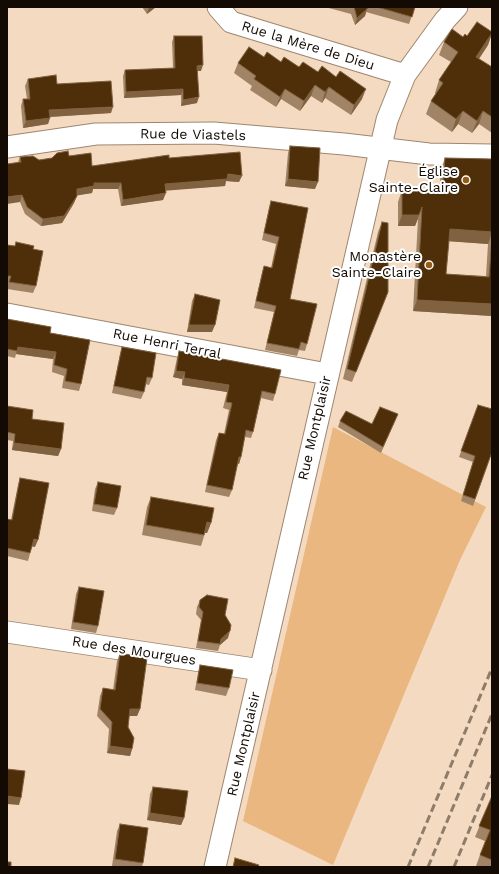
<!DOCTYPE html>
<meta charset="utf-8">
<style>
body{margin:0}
#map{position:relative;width:499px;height:874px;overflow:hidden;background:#f4dac0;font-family:"Work Sans",sans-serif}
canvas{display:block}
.frame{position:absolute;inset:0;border:8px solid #120a03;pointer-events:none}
</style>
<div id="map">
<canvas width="499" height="874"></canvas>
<div class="frame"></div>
</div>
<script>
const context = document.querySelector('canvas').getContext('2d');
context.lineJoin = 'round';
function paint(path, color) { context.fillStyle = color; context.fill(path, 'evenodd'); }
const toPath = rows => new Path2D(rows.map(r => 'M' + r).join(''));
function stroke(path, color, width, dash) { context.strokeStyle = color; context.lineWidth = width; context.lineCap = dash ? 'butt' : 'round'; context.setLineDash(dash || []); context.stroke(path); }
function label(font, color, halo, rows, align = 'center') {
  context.font = font + ' "Work Sans",sans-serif'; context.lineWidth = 4; context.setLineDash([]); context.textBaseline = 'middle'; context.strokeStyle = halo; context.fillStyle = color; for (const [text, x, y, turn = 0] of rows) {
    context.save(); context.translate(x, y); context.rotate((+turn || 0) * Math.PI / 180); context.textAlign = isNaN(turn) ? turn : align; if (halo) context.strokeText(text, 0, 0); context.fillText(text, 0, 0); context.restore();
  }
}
paint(toPath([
 [333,427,486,507,460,560,333,865,243,821]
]), '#ebb781');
const street = toPath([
 [218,7,231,22,405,75],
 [7,147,96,134,214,133,344,144,429,154,492,155],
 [7,314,327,374],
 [7,632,261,670],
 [215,867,387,120,405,75,445,20,457,7]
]);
stroke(street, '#9e866f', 23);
stroke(street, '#fff', 21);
stroke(toPath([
 [408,867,492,668],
 [428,867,492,714],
 [454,867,492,775]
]), '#8e7c6a', 3, [8, 4]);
paint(toPath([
 [142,7,156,7,147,14],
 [325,7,415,7,409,24,366,12,365,16,355,25,351,14],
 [492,32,492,34,488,45,479,59,492,67,492,133,479,124,472,133,458,124,452,132,426,114,431,101,436,94,435,93,439,80,451,62,439,55,444,42,463,37],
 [174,36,201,71,197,71,197,103,181,106,181,95,124,98,123,76,125,70,173,68,172,42],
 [264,57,318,72,362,99,351,115,325,98,322,103,311,96,300,111,281,99,276,107,250,90,252,86,234,73,238,63],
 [28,79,57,84,111,113,50,117,48,124,23,128,21,106,23,99,27,99,25,86],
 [290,146,315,189,285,186,288,153],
 [69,156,92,166,169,158,239,182,226,181,225,186,165,190,163,200,121,206,118,189,93,189,92,193,77,195,74,203,62,223,41,226,25,214,20,202,18,162,20,157,39,160],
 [445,158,492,159,492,316,413,311,418,219,415,226,398,226,398,202,402,190,439,193,441,169],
 [449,241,488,244,486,276,446,274],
 [271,201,308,208,290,299,307,344,305,351,299,350,297,356,265,350,274,312,254,308,262,273,264,266,271,268,276,244,262,240,269,208],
 [382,222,388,292,352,382,343,379,378,232],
 [16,242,33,249,36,286,33,293,7,289,8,283,7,283,7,245,15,246],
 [195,294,212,332,187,332,192,301],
 [7,319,50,333,81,384,79,391,62,388,64,376,52,372,53,359,16,354,15,358,7,356],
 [122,347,152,378,149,385,145,384,144,392,141,399,112,393,120,354],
 [179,351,275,394,273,401,261,398,253,432,251,438,245,437,241,457,239,464,237,463,232,490,229,497,205,492,216,440,219,433,224,434,229,410,223,408,227,392,182,385,182,379,173,377,177,358],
 [478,405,492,452,473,506,461,501,473,462,459,457],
 [7,406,32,419,61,449,58,456,12,450,13,441,7,440],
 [398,414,381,453,338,427,340,421,372,424],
 [20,478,35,547,32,546,28,561,7,556,7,519,11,520,18,485],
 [98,482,117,508,114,515,92,511,95,489],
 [151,497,211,523,207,533,205,533,201,546,142,535,147,507],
 [79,587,98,626,96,633,71,629,76,594],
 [200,600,225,615,228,638,220,645,218,651,196,648,201,620,196,614,197,607],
 [120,653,140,709,137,716,129,716,128,727,132,749,130,756,107,753,109,729,97,716,100,696,103,688,113,690,117,661],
 [200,665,229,688,226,696,195,690,198,673],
 [153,787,184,818,181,825,147,820,150,794],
 [492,796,492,867,478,867,476,866,485,841,475,837],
 [120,824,143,863,142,867,118,867,112,866,117,831]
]), '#a18465');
paint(toPath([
 [149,7,156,7,147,14],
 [367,9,365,16,355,25,357,18],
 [492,33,488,45,472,69,476,57],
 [203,65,201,71,195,71,197,66],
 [315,85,311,96,300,111,304,101],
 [329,87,325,98,322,103,325,92],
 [183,89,181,95,124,98,126,92],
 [285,89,281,99,276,107,280,97],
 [366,89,362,99,351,115,354,105],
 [199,97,197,103,181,106,183,100],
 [113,107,111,113,47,117,49,110],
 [463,111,458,124,452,132,456,119],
 [483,111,479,124,472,133,477,121],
 [50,118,48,124,23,128,26,121],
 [228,174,242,176,239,182,226,181,225,186,162,191,165,184],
 [288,179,318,182,315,189,285,186],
 [94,183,121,183,118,189,93,189,92,193,74,196,77,189],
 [166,193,163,200,121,206,123,200],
 [22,195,20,202,7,204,7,197],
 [77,196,74,203,62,223,41,226,43,219],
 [422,207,415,226,398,226,402,215],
 [450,229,492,232,492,233,488,244,445,241],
 [417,300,492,304,492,316,413,311],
 [189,325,215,325,212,332,187,332],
 [18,347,56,352,53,359,16,354],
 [176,371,185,372,182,379,173,377],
 [184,378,229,385,227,392,182,385],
 [14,443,61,449,58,456,12,450],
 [239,457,241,457,239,464,236,463],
 [207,522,211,523,207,533,203,533],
 [34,539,38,540,35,547,31,546],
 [230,631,228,638,220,645,221,639],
 [130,709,140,709,137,716,127,716],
 [110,746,132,749,130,756,107,753],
 [7,796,21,798,19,805,7,804],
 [150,813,184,818,181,825,147,820]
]), '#806241');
const building = toPath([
 [354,7,368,7,367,9,357,18,354,7],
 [377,7,415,7,412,17,377,7],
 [477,22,492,32,492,33,476,57,492,67,492,117,483,111,477,121,463,111,456,119,431,101,443,83,439,80,458,52,444,42,452,29,463,37,465,34,467,36,477,22],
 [174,36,202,36,203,65,197,66,199,97,183,100,183,89,126,92,125,70,175,68,174,36],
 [249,47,264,57,267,52,281,62,284,57,299,67,303,62,318,72,322,66,336,77,340,71,366,89,354,105,329,87,325,92,315,85,304,101,285,89,280,97,254,79,256,76,238,63,249,47],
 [56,75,57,84,111,81,113,107,49,110,50,118,26,121,23,99,30,99,28,79,56,75],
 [290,146,320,148,318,182,288,179,290,146],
 [68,151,69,156,91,153,92,166,169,155,169,158,240,152,242,176,228,174,227,179,165,184,166,193,123,200,121,183,94,183,94,186,77,189,77,196,64,216,43,219,27,207,22,195,7,197,7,164,21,162,20,157,33,156,39,160,52,158,57,153,68,151],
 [445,158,492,159,492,232,450,229,446,274,489,277,492,238,492,304,417,300,422,207,419,215,402,215,402,190,442,193,445,158],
 [271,201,308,208,290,299,317,304,307,344,301,342,299,349,267,343,276,306,256,301,264,266,272,268,279,237,264,233,271,201],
 [382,222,388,223,388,292,356,372,347,369,382,222],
 [16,242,34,246,33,249,43,251,36,286,9,282,11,276,7,276,7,245,15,246,16,242],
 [195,294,220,300,215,325,189,325,195,294],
 [7,319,51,327,50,333,90,340,81,384,65,381,67,369,54,365,56,352,18,347,17,351,7,349,7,319],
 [122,347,156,353,152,378,147,377,144,392,114,386,122,347],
 [179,351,281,370,275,394,262,391,253,432,246,430,241,457,239,457,232,490,207,485,219,433,225,434,232,403,226,402,229,385,184,378,185,372,176,371,179,351],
 [478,405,492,409,492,452,475,499,463,495,475,456,461,451,478,405],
 [7,406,33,410,32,419,64,423,61,449,14,443,15,434,7,432,7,406],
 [380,407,398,414,383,447,340,421,346,411,372,424,380,407],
 [20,478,49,483,38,540,34,539,30,553,7,548,7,519,12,520,20,478],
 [98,482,121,486,117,508,94,504,98,482],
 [151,497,214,508,211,523,207,522,204,535,146,525,151,497],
 [79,587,104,591,98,626,73,622,79,587],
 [207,595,228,599,225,615,231,625,230,631,221,639,220,644,198,641,203,612,199,607,200,600,207,595],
 [120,653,147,658,140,709,130,709,128,727,134,738,132,749,110,746,112,722,100,709,103,688,115,690,120,653],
 [200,665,233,670,229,688,197,683,200,665],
 [7,769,25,771,21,798,7,796,7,769],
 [153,787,188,791,184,818,150,813,153,787],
 [492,796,492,860,480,855,490,830,479,826,492,796],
 [120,824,148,828,143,863,115,859,120,824],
 [235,858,259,865,258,867,233,867,235,858],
 [7,862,11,862,11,867,7,867,7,862]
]);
paint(building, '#4e2f0a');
stroke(building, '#806241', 1);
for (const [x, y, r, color] of [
 [466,180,4,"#945d15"],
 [429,265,4,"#945d15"]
]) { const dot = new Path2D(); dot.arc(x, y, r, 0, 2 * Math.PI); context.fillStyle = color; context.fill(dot); stroke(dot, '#fff', 1.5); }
label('14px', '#120a03', '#fff', [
 ["Rue la Mère de Dieu",308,46,17],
 ["Rue de Viastels",193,135,1],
 ["Rue Henri Terral",167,344,11],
 ["Rue Montplaisir",315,428,-77],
 ["Rue des Mourgues",134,651,9],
 ["Rue Montplaisir",244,744,-77]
]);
label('14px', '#120a03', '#fff', [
 ["Église",458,172],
 ["Sainte-Claire",458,188],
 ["Monastère",421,257],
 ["Sainte-Claire",421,273]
], 'right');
</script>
